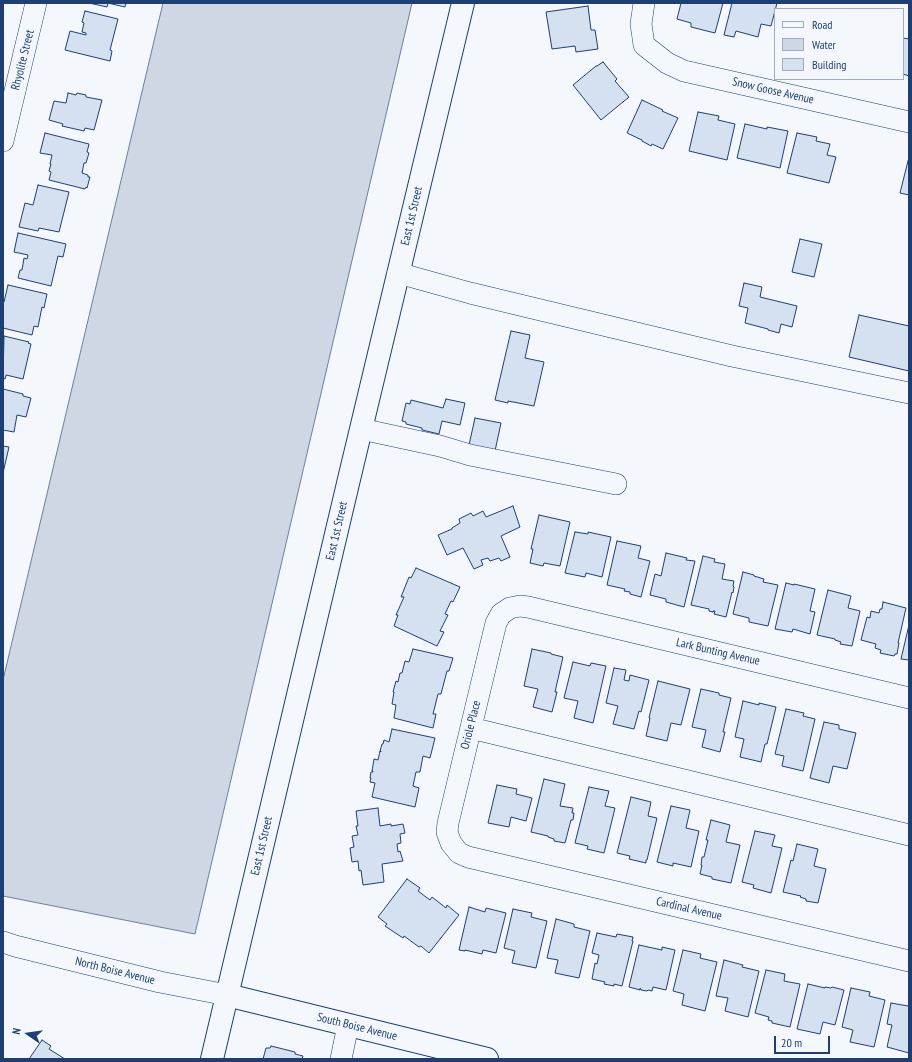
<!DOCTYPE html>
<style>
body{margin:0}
#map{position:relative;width:912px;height:1062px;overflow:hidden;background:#f4f7fb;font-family:"PT Sans Narrow",sans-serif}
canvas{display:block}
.frame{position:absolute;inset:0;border:4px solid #1d3f73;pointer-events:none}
.legend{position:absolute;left:774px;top:8px;width:130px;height:72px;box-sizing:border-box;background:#f4f7fb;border:1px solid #9eadc5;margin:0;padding:5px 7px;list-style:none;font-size:12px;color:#1d3f73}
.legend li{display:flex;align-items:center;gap:8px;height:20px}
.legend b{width:20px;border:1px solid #9eadc5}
.north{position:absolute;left:8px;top:1014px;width:40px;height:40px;-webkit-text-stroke:3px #f4f7fb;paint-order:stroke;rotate:283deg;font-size:11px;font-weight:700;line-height:16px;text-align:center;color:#1d3f73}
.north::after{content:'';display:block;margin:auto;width:14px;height:18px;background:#1d3f73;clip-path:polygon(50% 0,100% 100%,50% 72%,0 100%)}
.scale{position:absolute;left:774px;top:1036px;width:56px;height:18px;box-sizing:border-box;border:2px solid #1d3f73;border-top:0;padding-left:5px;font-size:12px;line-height:14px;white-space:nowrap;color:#1d3f73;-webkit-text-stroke:3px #f4f7fb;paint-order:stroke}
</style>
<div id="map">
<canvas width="912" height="1062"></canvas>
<div class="frame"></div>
<ul class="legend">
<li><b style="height:5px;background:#f4f7fb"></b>Road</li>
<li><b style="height:11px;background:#cfd7e4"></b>Water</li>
<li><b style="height:11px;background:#d5e0f0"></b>Building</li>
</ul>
<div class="north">N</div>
<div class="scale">20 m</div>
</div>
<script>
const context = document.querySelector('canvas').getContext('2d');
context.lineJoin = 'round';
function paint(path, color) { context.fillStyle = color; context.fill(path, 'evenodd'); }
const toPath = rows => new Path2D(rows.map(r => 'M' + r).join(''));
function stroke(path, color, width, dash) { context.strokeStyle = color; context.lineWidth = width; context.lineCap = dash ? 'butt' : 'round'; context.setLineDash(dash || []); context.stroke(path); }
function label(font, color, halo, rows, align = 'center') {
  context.font = font + ' "PT Sans Narrow",sans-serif'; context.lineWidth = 3; context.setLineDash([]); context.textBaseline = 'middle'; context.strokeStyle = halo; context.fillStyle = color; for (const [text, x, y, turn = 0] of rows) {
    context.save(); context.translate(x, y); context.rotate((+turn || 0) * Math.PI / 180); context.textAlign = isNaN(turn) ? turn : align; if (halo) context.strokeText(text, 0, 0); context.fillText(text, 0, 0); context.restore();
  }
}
const water = toPath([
 [163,3,412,3,195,934,3,896,3,680,163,3]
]);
paint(water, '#cfd7e4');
stroke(water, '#687fa3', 1);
const building = toPath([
 [89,3,126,3,125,7,108,3,107,7,89,3],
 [681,3,723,3,715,33,691,27,691,23,677,19,681,3],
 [732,3,777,3,771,26,761,24,758,37,736,31,734,37,724,35,732,3],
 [588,6,591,30,595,30,598,49,576,52,575,46,552,49,546,12,588,6],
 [85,11,118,19,110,50,112,51,110,61,65,50,70,31,86,35,86,33,82,32,84,23,82,22,85,11],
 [903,38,909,39,909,76,903,74,903,38],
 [603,62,617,79,615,81,629,97,601,120,573,85,596,66,597,66,603,62],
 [68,93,76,95,77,93,86,95,86,97,102,100,94,130,85,128,84,131,62,126,63,124,49,120,54,101,66,103,68,93],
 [642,100,663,110,662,111,678,118,663,149,652,144,651,146,642,141,642,140,627,133,642,100],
 [698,112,719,116,718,120,735,124,727,160,689,151,698,112],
 [745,124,767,129,767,127,788,131,780,168,737,158,745,124],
 [45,133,89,144,87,152,89,153,86,163,84,163,82,173,88,175,88,177,90,177,87,188,86,187,85,189,49,180,51,172,49,171,51,164,50,164,52,155,40,153,45,133],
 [797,133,817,137,816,141,830,144,827,155,836,157,829,183,787,173,797,133],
 [908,161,909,162,909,195,900,193,908,161],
 [38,185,69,192,59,232,39,228,38,231,19,227,25,203,33,205,38,185],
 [18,233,66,244,63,257,58,256,51,286,18,278,20,270,22,270,24,258,27,259,28,255,14,252,18,233],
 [800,239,822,244,814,277,792,272,800,239],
 [744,283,762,287,760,297,797,306,792,327,781,324,779,333,768,330,768,329,745,323,748,308,739,306,744,283],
 [8,285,47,294,44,308,42,307,38,327,34,326,32,335,3,328,3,302,4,302,8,285],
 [859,315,909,326,909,371,849,357,859,315],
 [511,331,530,335,525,358,544,362,534,406,508,401,508,403,495,400,511,331],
 [4,336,29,342,28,343,31,344,23,379,6,375,5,379,3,378,4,336],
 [3,389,23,394,23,396,31,398,26,417,17,415,14,432,3,430,3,389],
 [446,399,465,403,460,425,442,421,439,434,422,430,422,428,406,424,406,422,402,421,406,403,410,404,411,400,443,408,446,399],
 [475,418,501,423,495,451,469,445,475,418],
 [3,446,9,447,3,473,3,446],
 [513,506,520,527,501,536,510,557,501,561,499,558,490,561,488,558,481,560,483,565,474,569,463,548,447,555,438,535,452,529,452,528,460,523,459,519,471,513,473,516,483,511,486,517,513,506],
 [539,515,570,522,560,566,544,563,543,566,530,563,533,549,531,549,539,515],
 [575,532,588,534,588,532,611,537,602,577,586,573,585,577,565,573,575,532],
 [617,541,641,546,638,558,650,561,641,597,630,594,630,592,624,591,625,589,607,585,617,541],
 [666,553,687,558,686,560,695,561,684,607,666,602,666,599,650,595,655,574,661,576,666,553],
 [703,556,715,559,714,562,725,564,722,579,734,581,733,586,734,587,733,593,732,592,726,617,714,614,715,611,713,611,713,612,709,611,709,609,691,605,703,556],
 [416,568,460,587,453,602,451,601,445,614,448,615,440,631,444,632,437,646,394,626,398,615,396,615,404,597,401,597,409,577,411,578,416,568],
 [743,572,754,575,754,576,764,579,763,582,778,585,768,626,749,622,749,618,733,614,743,572],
 [786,583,794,585,794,584,815,589,810,611,815,612,810,634,793,629,792,632,775,629,786,583],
 [828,590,851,596,848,608,860,611,852,646,840,644,841,642,835,640,835,639,817,635,828,590],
 [883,602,906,608,898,643,899,643,897,654,895,654,894,656,880,653,881,650,875,648,876,644,861,640,867,617,870,618,871,611,879,613,880,609,882,609,883,602],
 [909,625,909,660,901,659,909,625],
 [413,649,453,658,449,671,447,671,441,694,438,694,433,714,436,714,433,728,394,718,396,705,392,704,394,692,393,692,396,681,398,682,400,673,402,673,405,661,409,662,413,649],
 [532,649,551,653,551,654,563,657,555,692,557,692,552,712,533,707,538,689,524,686,532,649],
 [573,662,590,666,591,663,606,666,593,723,574,718,578,701,564,698,573,662],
 [614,668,626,670,624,680,629,681,630,675,649,680,641,712,639,711,634,729,613,724,618,706,606,703,614,668],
 [658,681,690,689,681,725,671,723,667,741,646,736,650,718,649,718,658,681],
 [701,689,719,693,719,695,731,698,723,732,725,732,720,752,702,747,706,730,692,727,701,689],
 [743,701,759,705,759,703,776,707,767,744,765,744,761,762,740,757,744,739,735,737,743,701],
 [786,709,804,713,803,716,815,719,803,771,782,766,784,756,775,754,786,709],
 [824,722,839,725,839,729,856,733,847,769,833,766,829,783,810,778,824,722],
 [392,729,435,738,430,758,423,756,420,772,416,772,413,786,419,788,415,807,372,797,375,783,370,782,371,778,370,778,371,772,373,772,373,771,372,771,374,759,378,760,380,751,381,752,381,751,380,751,382,744,383,744,384,740,389,742,392,729],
 [544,779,565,784,560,806,573,808,572,813,574,813,573,820,571,820,565,843,554,841,554,839,548,837,548,836,531,832,544,779],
 [497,785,517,789,516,794,532,798,526,821,511,817,509,827,488,823,497,785],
 [589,787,609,791,605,806,615,808,604,853,587,849,588,846,575,843,589,787],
 [631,797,651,802,648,816,657,818,647,860,646,860,646,863,629,859,630,856,617,853,631,797],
 [671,806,690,810,686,828,699,831,691,867,673,863,673,866,657,862,671,806],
 [378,808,380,826,391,824,391,826,403,824,405,833,400,834,401,843,397,844,398,852,400,851,403,861,382,864,384,882,363,885,361,870,359,871,358,861,352,862,350,848,354,847,352,836,358,835,356,826,358,826,356,811,378,808],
 [711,820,730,825,726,842,740,845,731,883,712,879,712,877,700,874,702,865,701,865,702,857,704,857,708,840,706,840,711,820],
 [755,831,775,835,772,846,782,848,771,893,753,888,754,885,742,882,755,831],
 [797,844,818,849,814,866,826,869,818,903,806,901,806,899,800,897,801,896,783,892,791,860,793,861,797,844],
 [407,879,420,888,418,891,430,900,432,897,446,908,447,905,459,915,429,953,421,946,419,947,404,936,403,938,385,926,387,924,378,917,407,879],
 [469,907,485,912,486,908,506,913,496,953,483,950,482,954,465,950,465,951,459,950,469,907],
 [513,909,532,913,531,917,547,921,536,968,512,963,515,951,504,948,513,909],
 [556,919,574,924,574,927,590,931,579,978,555,973,558,960,547,958,556,919],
 [597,933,616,937,617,934,633,937,632,941,633,941,622,986,614,984,614,986,604,984,605,982,592,979,595,963,597,964,599,955,592,953,597,933],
 [639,945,662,950,662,947,675,950,666,990,653,987,652,991,648,990,647,991,641,990,641,989,640,988,640,990,629,987,639,945],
 [683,950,701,954,700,958,717,962,705,1011,682,1005,684,994,673,991,683,950],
 [724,960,743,965,742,967,759,971,748,1017,725,1011,728,998,716,996,724,960],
 [766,970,785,974,784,981,800,984,790,1027,772,1023,772,1021,768,1020,769,1017,755,1013,766,970],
 [808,984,825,988,825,987,831,988,832,987,844,990,835,1025,823,1022,820,1034,797,1029,808,984],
 [851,988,870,992,869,996,885,1000,874,1047,850,1042,853,1030,842,1027,851,988],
 [891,1003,908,1006,909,1004,909,1053,887,1047,892,1025,887,1024,891,1003],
 [42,1040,51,1046,49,1049,65,1059,29,1059,42,1040],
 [271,1046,295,1052,295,1054,303,1056,302,1059,263,1059,266,1048,270,1048,271,1046]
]);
paint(building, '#d5e0f0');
stroke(building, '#1d3f73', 1);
const minor = toPath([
 [644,3,641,24,644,45,667,63,684,71,909,122],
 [3,141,36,3],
 [398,273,470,293,732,356,909,393],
 [361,429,440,446,470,455,616,484],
 [909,698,528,607,520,606,510,608,501,614,496,623,448,823,447,832,451,843,459,853,468,857,909,961],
 [471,728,909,835],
 [3,942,15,946,160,982,227,995],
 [341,1059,348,1025]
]);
const major = toPath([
 [227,995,487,1059],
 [212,1059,350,475,463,3]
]);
stroke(minor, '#1d3f73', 22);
stroke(major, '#1d3f73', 24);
stroke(minor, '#f4f7fb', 21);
stroke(major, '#f4f7fb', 22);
label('12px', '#1d3f73', '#f4f7fb', [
 ["Rhyolite Street",23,60,-76],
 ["Snow Goose Avenue",773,91,13],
 ["East 1st Street",412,216,-77],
 ["East 1st Street",337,531,-77],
 ["Lark Bunting Avenue",718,652,13],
 ["Oriole Place",471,725,-76],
 ["East 1st Street",262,846,-77],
 ["Cardinal Avenue",689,909,13],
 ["North Boise Avenue",115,971,14],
 ["South Boise Avenue",357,1027,14]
]);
</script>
